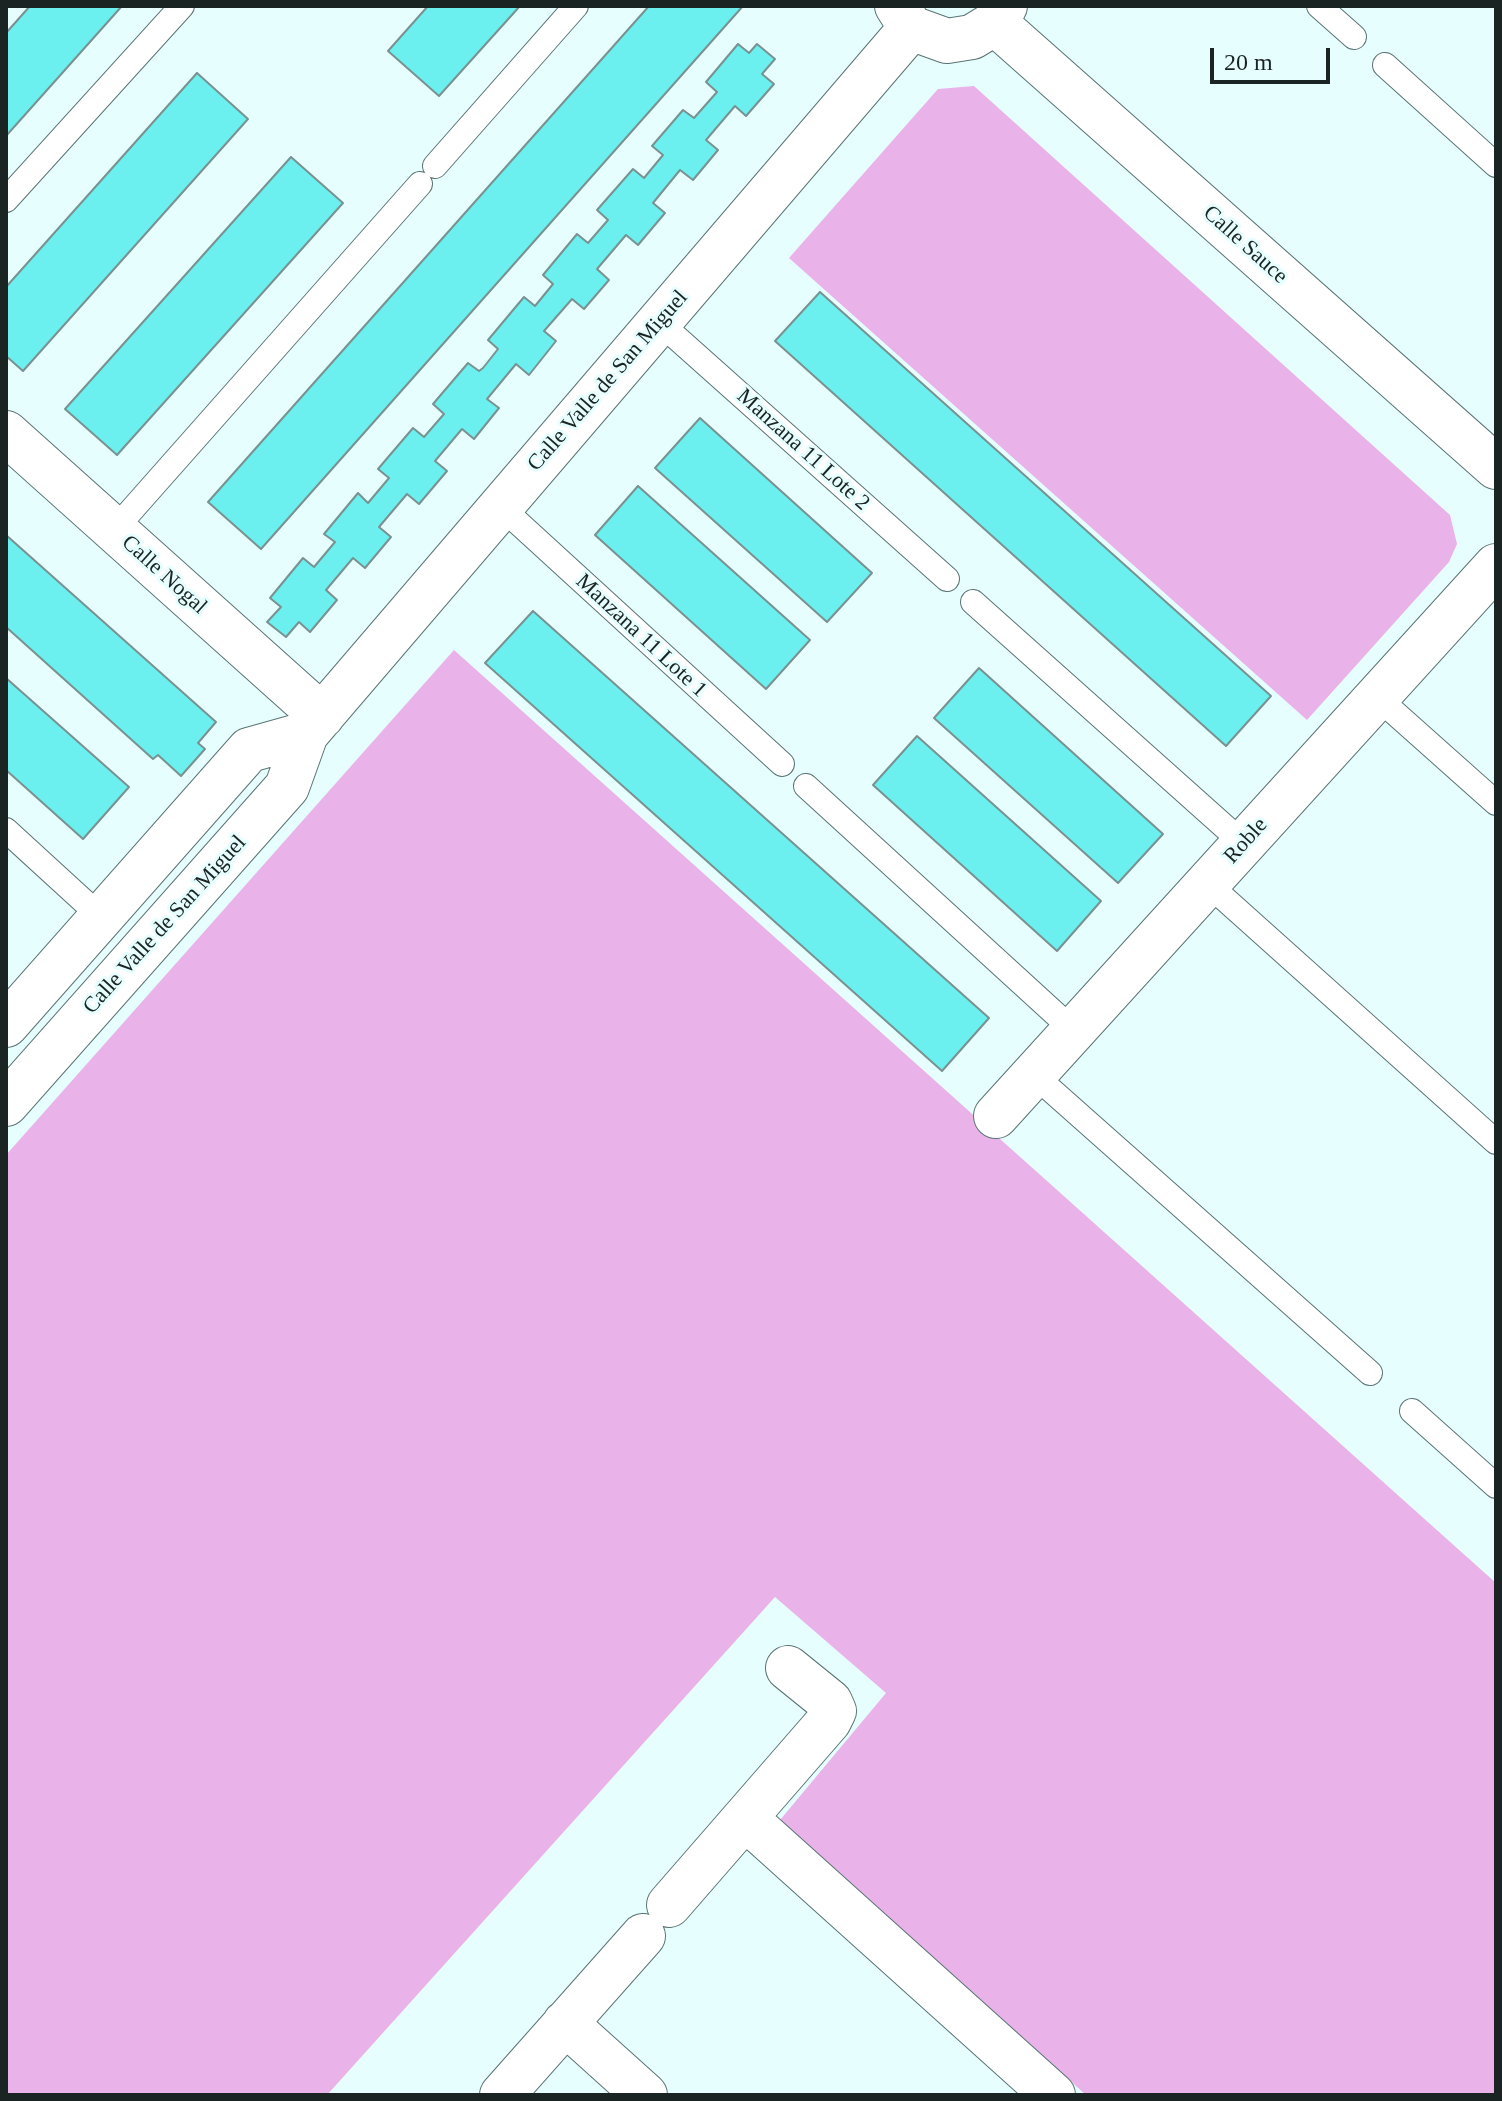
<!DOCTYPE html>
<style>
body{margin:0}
#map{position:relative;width:1502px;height:2101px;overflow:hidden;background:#e7fefe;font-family:Georgia,serif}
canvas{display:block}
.frame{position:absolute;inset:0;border:8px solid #192423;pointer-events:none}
.scale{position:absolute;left:1210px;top:48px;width:120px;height:36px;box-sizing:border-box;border:4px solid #192423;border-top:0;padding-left:10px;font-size:24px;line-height:28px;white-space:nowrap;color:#192423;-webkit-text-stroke:6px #e7fefe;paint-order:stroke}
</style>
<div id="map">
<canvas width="1502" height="2101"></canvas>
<div class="frame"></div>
<div class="scale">20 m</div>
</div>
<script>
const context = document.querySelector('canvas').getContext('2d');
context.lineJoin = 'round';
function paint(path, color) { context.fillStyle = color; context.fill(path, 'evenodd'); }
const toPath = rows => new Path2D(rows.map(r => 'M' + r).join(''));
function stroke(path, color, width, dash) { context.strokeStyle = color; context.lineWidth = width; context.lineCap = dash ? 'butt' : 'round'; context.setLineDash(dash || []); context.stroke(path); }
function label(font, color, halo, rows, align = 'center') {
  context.font = font + ' Georgia,serif'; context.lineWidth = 6; context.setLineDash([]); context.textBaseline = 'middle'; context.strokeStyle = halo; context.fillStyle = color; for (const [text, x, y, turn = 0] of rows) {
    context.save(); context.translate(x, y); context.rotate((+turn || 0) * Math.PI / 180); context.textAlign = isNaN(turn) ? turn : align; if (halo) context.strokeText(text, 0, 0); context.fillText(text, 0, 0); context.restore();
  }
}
paint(toPath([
 [974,86,1450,515,1457,544,1449,562,1307,720,789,258,938,89],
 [454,650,1496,1583,1496,2095,1086,2095,780,1820,886,1693,775,1597,327,2095,6,2095,6,1155]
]), '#e9b2e9');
const building = toPath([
 [30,6,122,6,6,136,6,33,30,6],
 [428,6,520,6,439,96,388,51,428,6],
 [649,6,743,6,261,549,208,502,649,6],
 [738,44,749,53,757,44,775,59,762,74,774,84,746,116,735,106,706,140,718,150,693,180,680,170,653,203,665,213,638,245,626,235,597,269,609,280,584,309,572,299,544,331,556,341,529,375,516,364,487,399,499,408,474,439,462,429,435,461,447,471,419,504,407,494,379,527,391,537,365,568,353,558,326,590,337,600,310,632,299,622,286,637,267,622,281,607,270,598,303,558,314,567,335,542,324,534,358,493,368,503,389,478,378,469,413,428,424,437,444,414,433,404,468,363,479,371,483,368,498,349,488,340,524,297,535,306,553,284,543,275,577,234,588,243,608,220,597,210,633,169,644,178,663,155,652,146,683,110,694,118,717,92,706,82,738,44],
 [197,73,248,119,23,371,6,356,6,287,197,73],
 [291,157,343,203,117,455,65,409,291,157],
 [820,292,1271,696,1226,746,775,341,820,292],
 [700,418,872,573,827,622,655,468,700,418],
 [638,486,810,640,766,689,595,535,638,486],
 [6,535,216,722,198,743,205,749,181,776,158,755,153,759,6,627,6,535],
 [533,611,989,1018,942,1071,485,663,533,611],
 [979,668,1163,834,1118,883,934,718,979,668],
 [6,678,129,787,83,839,6,770,6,678],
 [917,736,1101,901,1057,951,873,785,917,736]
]);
paint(building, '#6cf0ef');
stroke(building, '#779291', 2);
const service = toPath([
 [1319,6,1354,37],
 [1385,65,1496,165],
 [435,166,576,6],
 [6,200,182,6],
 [659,322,947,579],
 [501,507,782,764],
 [114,530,420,184],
 [973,602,1244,844],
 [1377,697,1496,803],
 [806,786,1073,1030],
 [6,830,101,917],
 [1207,883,1496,1142],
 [1033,1074,1370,1373],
 [1412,1411,1496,1486]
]);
const minor = toPath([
 [897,6,911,28,947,41,972,37,995,23,1005,6],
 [995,23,1496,467],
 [6,433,322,716],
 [6,1025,249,750,306,734],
 [6,1104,287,787,306,734,911,28],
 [996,1116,1496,566],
 [745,1818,1053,2095],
 [669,1905,829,1721,834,1711,830,1702,788,1668],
 [565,2023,645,2095],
 [502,2095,643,1936]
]);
stroke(service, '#5a7474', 26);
stroke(minor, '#5a7474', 46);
stroke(service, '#fff', 24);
stroke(minor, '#fff', 44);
label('22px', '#192423', '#e7fefe', [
 ["Calle Sauce",1245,245,42],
 ["Calle Valle de San Miguel",608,381,-49],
 ["Manzana 11 Lote 2",803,450,42],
 ["Calle Nogal",164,575,42],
 ["Manzana 11 Lote 1",641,636,43],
 ["Roble",1246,841,-48],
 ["Calle Valle de San Miguel",165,925,-48]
]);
</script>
